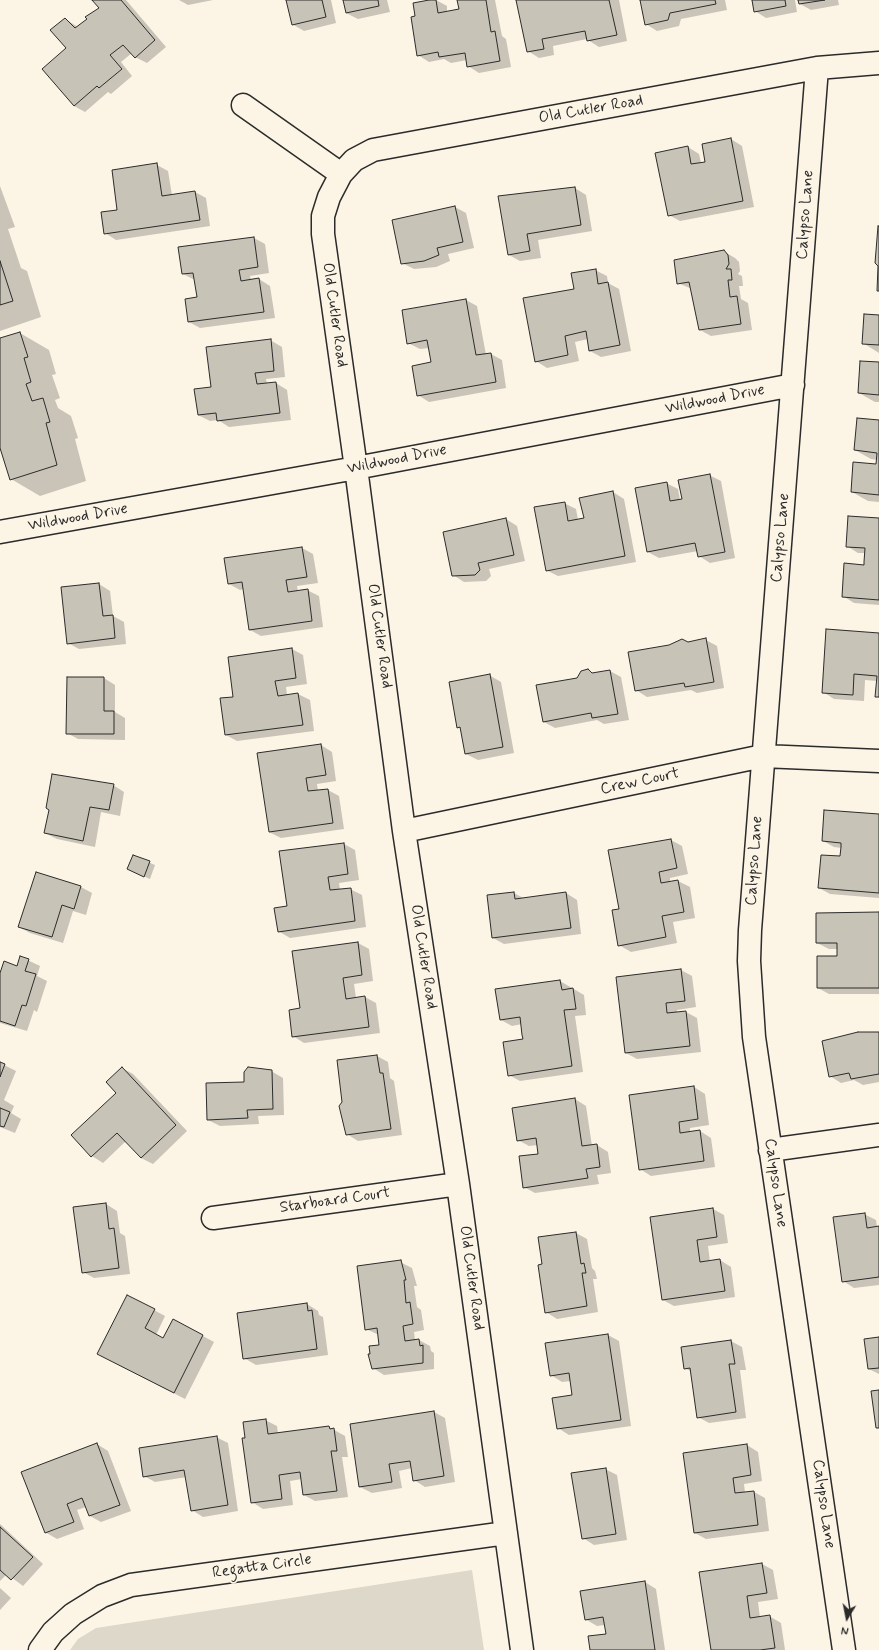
<!DOCTYPE html>
<style>
body{margin:0}
#map{position:relative;width:879px;height:1650px;overflow:hidden;background:#fcf5e5;font-family:Mynerve,sans-serif}
canvas{display:block}
.north{position:absolute;left:827px;top:1598px;width:40px;height:40px;-webkit-text-stroke:3px #fcf5e5;paint-order:stroke;rotate:190deg;font-size:11px;font-weight:700;line-height:16px;text-align:center;color:#2b2b2b}
.north::after{content:'';display:block;margin:auto;width:14px;height:18px;background:#2b2b2b;clip-path:polygon(50% 0,100% 100%,50% 72%,0 100%)}
</style>
<div id="map">
<canvas width="879" height="1650"></canvas>
<div class="north">N</div>
</div>
<script>
const context = document.querySelector('canvas').getContext('2d');
context.lineJoin = 'round';
function paint(path, color) { context.fillStyle = color; context.fill(path, 'evenodd'); }
const toPath = rows => new Path2D(rows.map(r => 'M' + r).join(''));
function stroke(path, color, width, dash) { context.strokeStyle = color; context.lineWidth = width; context.lineCap = dash ? 'butt' : 'round'; context.setLineDash(dash || []); context.stroke(path); }
function label(font, color, halo, rows, align = 'center') {
  context.font = font + ' Mynerve,sans-serif'; context.lineWidth = 3.5; context.setLineDash([]); context.textBaseline = 'middle'; context.strokeStyle = halo; context.fillStyle = color; for (const [text, x, y, turn = 0] of rows) {
    context.save(); context.translate(x, y); context.rotate((+turn || 0) * Math.PI / 180); context.textAlign = isNaN(turn) ? turn : align; if (halo) context.strokeText(text, 0, 0); context.fillText(text, 0, 0); context.restore();
  }
}
paint(toPath([
 [472,1570,484,1650,70,1650,78,1639,96,1628]
]), '#ded8ca');
paint(toPath([
 [93,0,126,0,166,47,147,63,135,57,132,53,121,62,132,76,111,94,108,92,85,112,74,106,67,48,65,19,78,27,100,8],
 [179,0,213,0,188,5],
 [287,0,331,0,336,23,304,31,292,24],
 [344,0,387,0,390,12,358,19,346,13],
 [436,0,447,6,447,12,460,10,458,0,495,0,502,36,506,39,511,67,479,73,468,66,467,60,451,63,444,59,429,62,418,55,416,17],
 [517,0,619,0,627,41,599,47,588,40,587,39,553,46,554,55,539,58,528,51],
 [641,0,725,0,727,10,681,19,679,26,657,31,646,24],
 [753,0,795,0,797,12,766,18,755,11],
 [799,0,838,0,839,5,811,10,800,4],
 [731,139,742,146,754,207,680,221,669,215,688,147,699,154,701,163,707,162],
 [157,165,168,171,172,195,195,192,206,198,210,226,116,240,105,233,118,211],
 [0,186,15,227,8,229,21,268,27,271,41,317,0,331],
 [575,188,586,195,592,231,538,240,541,258,520,261,509,255,499,197],
 [455,207,466,213,474,248,448,254,450,261,436,267,414,269,402,263,393,221],
 [254,238,265,244,269,273,250,276,251,280,259,279,270,286,275,318,200,328,189,322,198,298,195,280,183,274],
 [723,251,735,258,739,262,740,271,738,274,742,276,743,286,739,286,741,299,748,303,752,330,711,336,700,330,692,289,678,283],
 [595,270,607,276,608,283,619,289,631,351,601,357,590,351,588,339,575,342,579,361,547,368,536,361,575,290],
 [466,300,477,306,486,355,491,354,502,360,506,388,429,402,418,395,432,363,429,348,420,349,408,343],
 [879,316,879,353,863,343],
 [20,333,49,350,56,374,52,375,60,398,55,400,58,408,71,416,78,438,75,439,86,481,40,496,11,479,0,445,0,339],
 [270,340,282,347,285,377,266,379,267,384,276,383,287,390,291,420,229,427,218,420,210,421,198,415,212,388],
 [879,363,879,402,875,402,859,393],
 [879,421,879,502,868,501,852,492,877,465,878,460,871,459,855,450],
 [709,475,721,481,735,558,710,563,699,556,698,551,659,558,648,552,666,483,678,489,680,500,683,499],
 [613,492,624,499,636,562,558,576,546,570,564,503,576,509,578,520,585,519],
 [506,519,517,526,525,561,489,569,491,576,486,581,464,582,453,575],
 [879,519,879,605,854,603,843,596,865,566,866,553,858,553,847,546],
 [302,548,313,554,318,583,297,586,298,591,307,590,319,596,323,627,261,636,250,630,244,589,240,590,229,584,226,559],
 [99,584,110,591,113,616,124,622,126,644,79,649,68,643],
 [879,634,879,698,876,696,877,681,865,680,864,701,834,699,823,692],
 [706,640,717,646,724,688,697,693,691,690,647,697,636,690,688,643],
 [292,649,303,655,307,684,286,687,287,695,298,694,310,700,314,731,237,741,226,735,234,697],
 [588,671,593,674,610,671,621,677,629,720,604,724,597,720,555,728,544,722,577,679],
 [489,675,501,682,514,753,478,760,466,754,462,729,458,727],
 [104,678,115,685,115,712,125,718,125,740,78,739,67,733],
 [321,745,332,752,336,781,317,784,318,791,328,790,339,796,344,829,281,838,269,832],
 [113,785,124,792,120,816,101,812,95,847,57,839,45,833],
 [879,815,879,898,830,894,819,888,841,857,842,848,834,847,823,841],
 [671,840,682,846,688,874,670,878,670,882,678,881,690,887,695,918,673,922,677,943,631,952,619,945,620,909,609,851],
 [344,844,355,850,359,880,339,883,340,890,350,889,362,895,366,927,290,938,278,931,288,907],
 [134,856,155,865,150,879,134,872],
 [37,873,81,887,92,893,86,915,73,911,63,943,30,933,19,927],
 [514,893,525,899,566,893,577,900,581,934,504,944,493,938,488,896],
 [879,913,879,994,829,994,818,988,838,957,838,949,829,949,817,943],
 [358,943,369,949,373,981,354,984,356,998,365,997,376,1003,380,1033,304,1043,293,1036,301,1009],
 [21,957,40,966,37,976,47,981,37,1012,34,1010,27,1031,0,1023,0,977,18,967],
 [681,970,692,976,696,1007,677,1010,677,1013,686,1012,697,1018,701,1052,637,1059,626,1053],
 [560,981,584,995,586,1015,575,1016,583,1072,520,1081,509,1075,524,1040,522,1024,512,1026,501,1020],
 [879,1033,879,1082,863,1085,854,1080,841,1083,830,1076],
 [377,1056,388,1062,390,1078,394,1081,402,1135,358,1141,347,1134],
 [0,1063,16,1071,4,1100,14,1106,11,1113,21,1119,15,1133,0,1127],
 [122,1068,133,1074,187,1131,153,1164,141,1158,126,1141,103,1163,92,1156,117,1093],
 [271,1071,283,1078,284,1115,258,1116,259,1124,220,1126,208,1120,245,1083],
 [694,1087,705,1094,709,1125,690,1128,690,1133,700,1131,711,1138,715,1167,651,1176,640,1169],
 [575,1099,586,1106,592,1146,597,1145,608,1152,611,1173,597,1175,599,1184,535,1193,524,1187,539,1154,538,1145,529,1146,518,1140,513,1108],
 [106,1204,117,1211,120,1233,125,1236,130,1274,94,1278,83,1272],
 [713,1209,724,1215,728,1243,708,1246,710,1262,720,1260,731,1267,735,1297,674,1306,663,1300],
 [864,1214,876,1220,877,1227,879,1227,879,1285,854,1288,843,1281],
 [576,1233,587,1239,592,1268,595,1271,597,1279,593,1279,598,1312,557,1319,546,1312,543,1265],
 [400,1262,412,1268,417,1286,414,1286,417,1307,421,1310,424,1330,414,1332,415,1340,419,1340,430,1346,431,1351,434,1353,434,1369,384,1375,373,1368,380,1345,379,1335,366,1329],
 [307,1304,318,1311,319,1315,323,1317,328,1355,256,1365,244,1358],
 [154,1310,165,1316,156,1335,164,1339,173,1320,214,1342,185,1399,109,1360],
 [608,1335,619,1341,631,1426,569,1435,558,1428,573,1396,571,1381,562,1382,551,1375],
 [879,1338,879,1374,869,1369],
 [731,1341,742,1347,746,1370,740,1370,746,1418,709,1423,698,1417,692,1372,685,1368,683,1347],
 [434,1412,445,1418,455,1482,425,1487,414,1480,412,1468,399,1471,402,1488,372,1493,360,1487,351,1425],
 [265,1420,277,1426,278,1434,329,1427,345,1436,348,1457,342,1457,348,1497,315,1501,304,1495,302,1479,290,1481,293,1505,263,1509,252,1502,246,1439],
 [216,1437,228,1443,238,1511,203,1517,192,1510,187,1477,155,1482,144,1476],
 [97,1444,108,1451,131,1511,101,1522,90,1516,86,1507,77,1510,84,1529,57,1539,45,1532],
 [747,1445,758,1452,762,1481,744,1484,745,1493,754,1492,765,1498,769,1531,706,1539,695,1533,684,1454],
 [605,1469,617,1475,627,1540,594,1545,583,1538],
 [0,1524,43,1564,23,1586,7,1574,0,1581],
 [762,1564,773,1570,778,1599,758,1602,760,1618,769,1616,781,1623,785,1650,712,1650,700,1573],
 [645,1582,656,1589,665,1650,591,1650,607,1635,605,1625,597,1626,585,1619],
 [0,1588,11,1598,0,1610]
]), '#0003');
const building = toPath([
 [92,0,121,0,155,40,135,58,123,45,110,55,122,69,99,88,97,86,74,106,42,69,66,48,50,30,65,18,75,28,87,19,85,17,99,8,92,0],
 [286,0,322,0,326,17,292,25,286,0],
 [343,0,378,0,379,6,346,13,343,0],
 [429,0,436,0,438,13,459,9,457,0,486,0,491,32,495,31,500,61,467,67,465,53,439,57,438,52,417,56,411,17,415,16,413,3,429,0],
 [516,0,609,0,617,35,587,41,585,31,542,39,544,49,527,52,516,0],
 [640,0,715,0,716,4,670,13,668,20,645,25,640,0],
 [752,0,785,0,786,6,754,12,752,0],
 [798,0,825,0,799,4,798,0],
 [731,138,743,201,668,216,655,153,688,146,691,164,705,162,702,144,731,138],
 [157,163,162,196,195,191,200,220,104,234,101,212,117,210,112,170,157,163],
 [575,187,581,225,527,234,530,251,508,255,498,196,575,187],
 [455,206,463,242,437,248,439,255,424,261,401,264,392,220,455,206],
 [878,226,879,226,879,291,877,291,878,266,875,263,878,226],
 [254,237,258,267,239,270,241,281,259,278,264,312,188,322,185,299,197,297,193,273,182,274,178,247,254,237],
 [724,250,728,255,729,264,726,269,731,269,732,280,728,280,730,297,737,296,741,324,699,330,689,282,677,284,674,260,724,250],
 [0,261,13,301,0,305,0,261],
 [596,269,598,284,608,282,620,345,589,351,586,331,565,336,568,355,535,362,523,298,574,289,571,273,596,269],
 [466,299,476,355,491,353,496,382,417,396,412,366,431,362,427,340,407,344,402,310,466,299],
 [864,314,879,315,879,345,862,344,864,314],
 [20,332,28,357,24,358,31,382,26,384,32,401,43,398,50,422,46,423,57,465,10,480,0,448,0,338,20,332],
 [271,339,274,371,255,373,257,384,276,382,280,413,217,421,216,413,198,415,194,389,211,387,206,347,271,339],
 [860,361,879,362,879,395,858,393,860,361],
 [857,418,879,420,879,495,851,492,853,462,876,464,877,453,854,450,857,418],
 [710,474,725,552,698,557,695,543,647,552,635,488,667,482,670,501,682,499,678,480,710,474],
 [613,491,625,556,546,571,534,507,565,502,568,521,584,518,579,498,613,491],
 [848,516,879,518,879,600,842,597,844,563,864,565,864,562,865,548,846,547,848,516],
 [506,518,514,555,478,563,480,570,475,575,452,576,443,532,506,518],
 [302,547,307,577,286,580,288,592,308,589,312,621,249,630,242,582,228,584,224,558,302,547],
 [99,583,103,616,113,615,115,638,67,644,61,587,99,583],
 [826,629,879,633,879,697,875,697,877,676,854,674,853,695,822,693,826,629],
 [706,638,714,682,685,687,684,683,635,691,628,652,669,645,682,639,688,642,706,638],
 [292,648,296,678,275,681,278,696,298,693,303,725,225,735,220,698,233,697,228,657,292,648],
 [588,669,592,673,610,670,618,714,592,718,591,713,543,722,536,685,577,678,581,671,588,669],
 [490,674,503,747,465,754,460,727,457,728,449,682,490,674],
 [67,677,104,677,104,711,114,711,114,734,66,734,67,677],
 [321,744,326,775,306,778,308,791,328,789,333,823,269,832,257,753,321,744],
 [52,774,114,784,109,810,90,807,83,841,44,833,49,810,46,808,52,774],
 [824,810,879,814,879,893,818,888,821,855,840,856,841,847,841,843,822,841,824,810],
 [671,839,677,868,659,872,661,883,678,880,684,912,662,916,666,937,618,946,612,910,619,909,608,850,671,839],
 [344,843,348,874,328,877,330,890,351,888,355,921,278,932,274,908,287,906,279,851,344,843],
 [133,855,150,861,144,877,127,869,133,855],
 [36,872,81,886,74,909,62,905,52,937,18,927,36,872],
 [514,892,515,899,566,892,571,928,492,938,487,895,514,892],
 [879,912,879,988,817,988,817,956,837,956,837,943,816,943,816,913,879,912],
 [358,942,362,975,343,978,346,999,365,996,369,1027,292,1037,289,1010,300,1008,292,951,358,942],
 [20,956,29,959,25,971,36,974,26,1006,22,1005,15,1026,0,1021,0,973,4,961,17,966,20,956],
 [681,969,685,1001,666,1003,667,1013,686,1011,690,1046,625,1053,616,977,681,969],
 [560,980,562,990,573,988,576,1009,564,1010,572,1066,508,1076,503,1042,523,1039,522,1035,520,1017,500,1020,495,989,560,980],
 [858,1032,879,1032,879,1074,851,1079,849,1073,829,1077,822,1041,858,1032],
 [377,1055,380,1073,383,1073,391,1129,346,1135,339,1106,342,1102,337,1060,377,1055],
 [0,1062,5,1064,0,1077,0,1062],
 [122,1067,176,1125,141,1158,117,1133,91,1157,71,1135,116,1093,106,1082,122,1067],
 [248,1067,272,1070,273,1109,247,1110,248,1118,207,1120,206,1083,244,1082,244,1072,248,1067],
 [694,1086,698,1119,679,1122,680,1133,700,1130,704,1161,639,1170,629,1095,694,1086],
 [575,1098,582,1146,597,1144,600,1167,586,1169,588,1178,523,1188,519,1156,538,1154,536,1138,517,1141,512,1108,575,1098],
 [0,1108,10,1112,4,1127,0,1126,0,1108],
 [106,1203,109,1229,114,1228,119,1268,82,1273,73,1207,106,1203],
 [713,1208,717,1237,697,1240,700,1262,720,1259,725,1291,662,1300,650,1217,713,1208],
 [865,1213,867,1228,879,1226,879,1277,842,1282,833,1217,865,1213],
 [576,1232,581,1264,584,1263,586,1273,582,1273,587,1306,545,1313,538,1265,542,1264,538,1237,576,1232],
 [401,1260,406,1280,404,1280,406,1303,410,1302,413,1324,403,1326,405,1341,419,1339,420,1346,423,1345,423,1363,372,1369,368,1354,370,1354,369,1346,379,1345,377,1328,365,1330,357,1266,401,1260],
 [127,1295,155,1309,145,1328,163,1338,173,1319,203,1335,174,1393,97,1354,127,1295],
 [307,1303,308,1311,312,1310,317,1349,243,1359,237,1313,307,1303],
 [608,1334,621,1420,557,1429,552,1398,572,1395,569,1373,550,1376,545,1343,608,1334],
 [879,1337,879,1368,868,1369,864,1339,879,1337],
 [731,1340,735,1364,729,1364,736,1412,697,1418,690,1368,684,1369,681,1347,731,1340],
 [879,1390,879,1428,876,1428,871,1391,879,1390],
 [434,1411,444,1476,413,1481,410,1461,389,1464,392,1482,359,1487,350,1424,434,1411],
 [266,1419,268,1434,329,1426,330,1429,334,1428,337,1451,331,1451,337,1491,303,1495,300,1472,279,1475,282,1499,251,1503,242,1438,245,1438,243,1422,266,1419],
 [217,1436,228,1505,191,1511,184,1470,143,1477,139,1448,217,1436],
 [97,1443,120,1505,89,1516,82,1498,67,1504,74,1522,45,1533,21,1472,97,1443],
 [747,1444,751,1475,733,1478,735,1493,754,1491,758,1525,694,1533,683,1453,747,1444],
 [606,1468,616,1534,582,1539,571,1473,606,1468],
 [0,1527,33,1557,11,1580,0,1570,0,1527],
 [762,1563,767,1593,747,1596,750,1618,770,1615,775,1648,760,1650,711,1650,699,1572,762,1563],
 [645,1581,655,1650,590,1650,588,1636,606,1634,603,1617,585,1620,580,1591,645,1581]
]);
paint(building, '#c8c3b7');
stroke(building, '#2b2b2b', 1);
const minor = toPath([
 [817,68,750,930,749,961,754,1037,844,1650],
 [243,105,341,174],
 [0,532,356,468,793,385],
 [404,831,763,756,879,761],
 [770,1150,879,1135],
 [213,1218,458,1184],
 [40,1650,53,1632,73,1614,102,1596,131,1585,506,1533],
 [522,1650,458,1184,404,831,356,468,323,234,323,216,329,197,341,174,354,160,373,150,817,68,879,63]
]);
stroke(minor, '#2b2b2b', 25);
stroke(minor, '#fcf5e5', 22);
label('16px', '#2b2b2b', '#fcf5e5', [
 ["Old Cutler Road",591,110,-10],
 ["Calypso Lane",806,215,-86],
 ["Old Cutler Road",334,315,82],
 ["Wildwood Drive",715,400,-11],
 ["Wildwood Drive",397,460,-11],
 ["Wildwood Drive",78,518,-10],
 ["Calypso Lane",781,538,-85],
 ["Old Cutler Road",379,636,82],
 ["Crew Court",640,782,-12],
 ["Calypso Lane",755,861,-86],
 ["Old Cutler Road",423,957,81],
 ["Calypso Lane",775,1183,82],
 ["Starboard Court",335,1201,-8],
 ["Old Cutler Road",471,1278,82],
 ["Calypso Lane",823,1504,82],
 ["Regatta Circle",262,1567,-8]
]);
</script>
